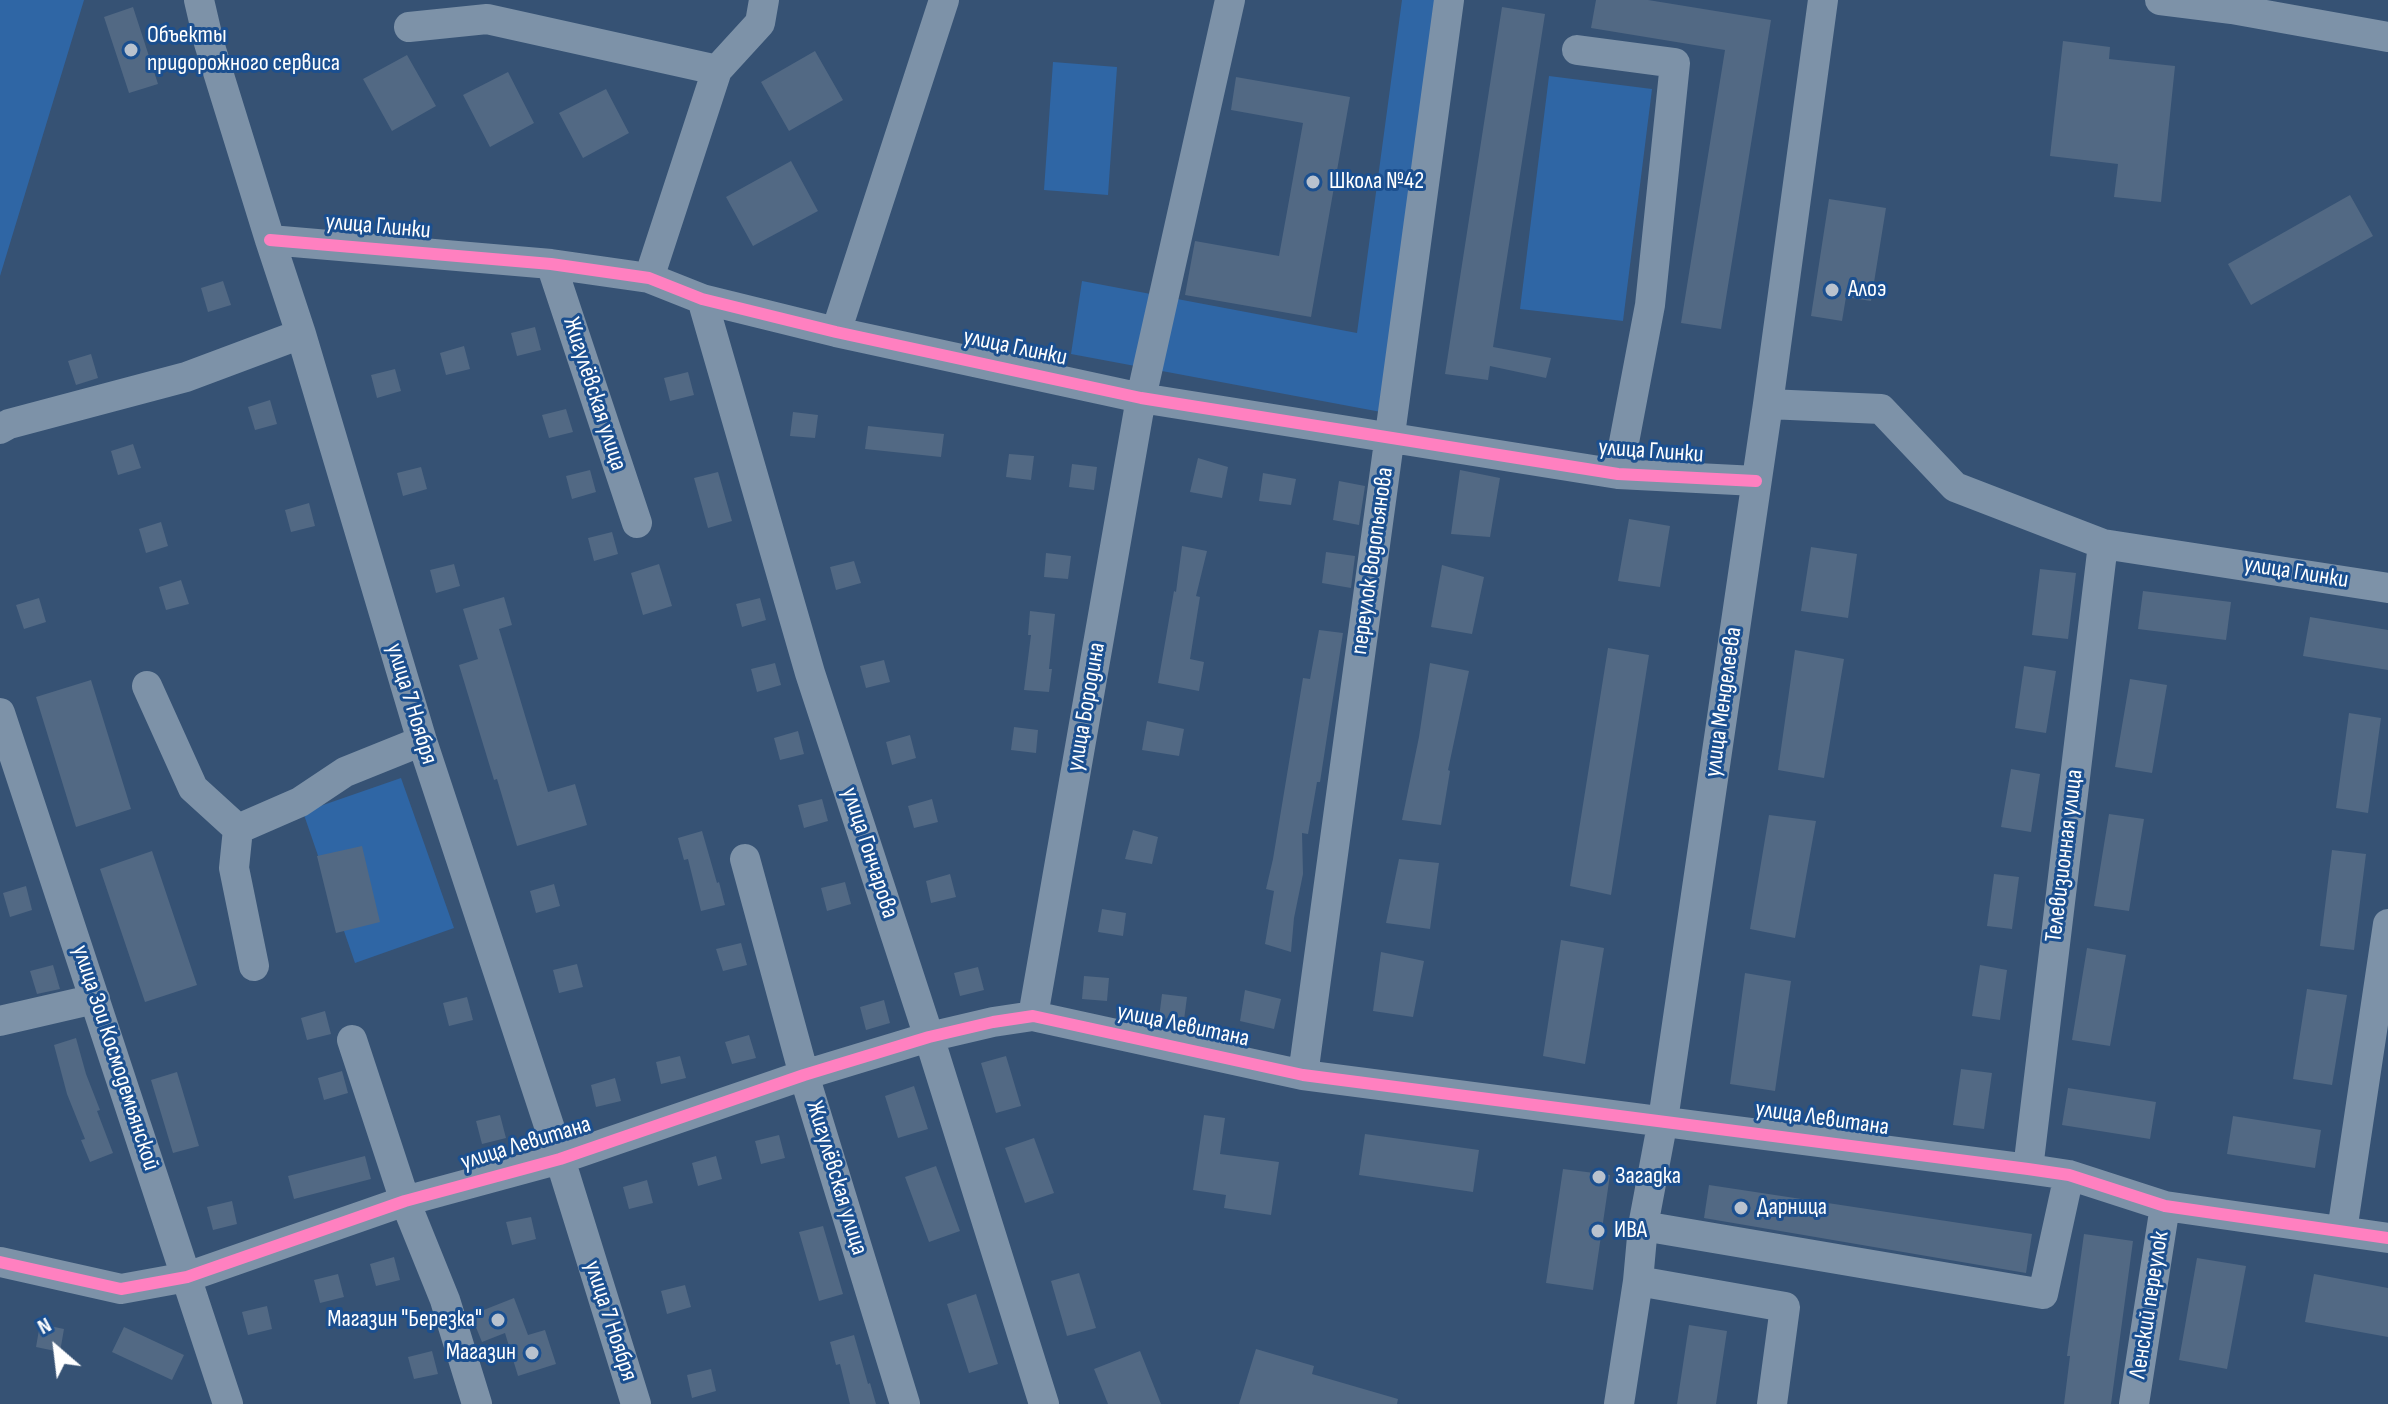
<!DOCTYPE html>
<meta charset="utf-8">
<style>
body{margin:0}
#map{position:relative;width:2388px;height:1404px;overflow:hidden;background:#365274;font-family:"Sofia Sans Condensed",sans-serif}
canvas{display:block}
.north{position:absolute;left:16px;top:1308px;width:80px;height:80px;-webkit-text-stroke:6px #1b4f8f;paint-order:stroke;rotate:332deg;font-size:22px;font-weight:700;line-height:32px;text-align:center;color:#fff}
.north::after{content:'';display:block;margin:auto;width:28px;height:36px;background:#fff;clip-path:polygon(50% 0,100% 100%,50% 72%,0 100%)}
</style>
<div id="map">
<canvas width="2388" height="1404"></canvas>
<div class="north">N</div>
</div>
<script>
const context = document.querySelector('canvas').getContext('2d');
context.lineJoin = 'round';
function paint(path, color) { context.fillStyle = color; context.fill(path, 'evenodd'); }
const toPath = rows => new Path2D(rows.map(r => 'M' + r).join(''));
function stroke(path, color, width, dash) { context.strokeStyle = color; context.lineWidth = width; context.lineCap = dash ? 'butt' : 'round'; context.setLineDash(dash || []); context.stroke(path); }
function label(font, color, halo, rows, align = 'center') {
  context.font = font + ' "Sofia Sans Condensed",sans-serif'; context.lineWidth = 6; context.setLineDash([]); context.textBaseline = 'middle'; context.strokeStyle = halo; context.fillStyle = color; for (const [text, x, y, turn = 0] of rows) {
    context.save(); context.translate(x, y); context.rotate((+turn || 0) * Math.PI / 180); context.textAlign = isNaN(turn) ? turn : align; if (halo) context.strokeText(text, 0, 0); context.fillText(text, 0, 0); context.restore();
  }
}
paint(toPath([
 [0,0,84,0,0,276],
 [1402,0,1441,0,1381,412,1071,354,1082,281,1357,333],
 [1053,62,1117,67,1108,195,1044,190],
 [1549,76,1652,89,1623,321,1520,309],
 [401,778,454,928,355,963,303,812]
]), '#2f66a5');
paint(toPath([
 [1596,0,1648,0,1771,20,1721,329,1681,323,1725,50,1591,28],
 [133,7,158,84,129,93,104,17],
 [1502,7,1545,14,1493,347,1551,358,1546,378,1490,366,1488,380,1445,374],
 [2063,41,2110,47,2109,59,2175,66,2161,202,2114,197,2118,164,2050,156],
 [815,51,843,100,789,131,761,82],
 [407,55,436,106,392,131,363,79],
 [508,72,534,123,490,147,463,95],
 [1236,77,1350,97,1311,317,1185,295,1195,241,1279,256,1303,123,1231,110],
 [606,89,629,133,583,158,559,113],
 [791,161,818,211,753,246,726,197],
 [2350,195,2373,236,2251,305,2228,264],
 [1829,199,1886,208,1871,301,1846,297,1842,321,1811,316],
 [223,281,231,305,208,312,201,288],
 [535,327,541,350,517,356,511,333],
 [464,346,470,369,446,375,440,353],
 [91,354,98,378,76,385,68,361],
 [395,369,401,391,377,398,371,375],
 [688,372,694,395,670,401,664,378],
 [270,400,277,424,255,430,248,407],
 [566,409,573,432,549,438,542,415],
 [793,412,818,415,815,438,790,436],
 [868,426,944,434,941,457,865,449],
 [133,444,141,468,118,475,111,451],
 [1009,454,1034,456,1031,480,1006,477],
 [1198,458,1228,467,1222,498,1190,492],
 [1072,464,1097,467,1094,490,1069,487],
 [421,467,427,489,403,496,397,473],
 [590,470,596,492,572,499,566,476],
 [1460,470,1500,478,1490,537,1451,534],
 [718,472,732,521,708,528,694,478],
 [1263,473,1296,479,1291,505,1259,501],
 [1339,481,1365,486,1359,525,1333,520],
 [309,503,315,526,291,532,285,510],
 [1629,519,1670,526,1660,587,1618,581],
 [161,522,168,546,146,553,139,529],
 [612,532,618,554,594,561,588,538],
 [1182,546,1207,551,1196,596,1200,597,1190,659,1204,662,1199,691,1158,683,1174,591,1176,592],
 [1811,547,1857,554,1848,618,1801,611],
 [1326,552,1355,556,1351,588,1322,583],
 [1046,553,1071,556,1068,579,1044,577],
 [854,561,861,583,836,590,830,567],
 [454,564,460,586,436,593,430,570],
 [659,564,672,606,643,615,631,573],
 [1442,565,1484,577,1472,634,1431,627],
 [2040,569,2076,573,2068,639,2032,635],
 [181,580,189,604,166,610,159,587],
 [2143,591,2231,602,2226,640,2138,629],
 [504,597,512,625,499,629,548,792,575,784,587,825,517,846,497,779,494,780,459,665,478,659,463,609],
 [39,598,46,622,24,629,16,605],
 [760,598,766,620,742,627,736,604],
 [1030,611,1055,614,1049,669,1052,669,1049,692,1024,690,1031,635,1028,635],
 [2310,617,2388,630,2388,670,2303,656],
 [1319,630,1343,633,1320,782,1317,782,1308,834,1302,833,1303,874,1294,918,1291,952,1265,944,1274,891,1266,889,1273,859,1303,678,1310,679],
 [1608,648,1649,655,1611,895,1570,886],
 [1795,650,1844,659,1824,778,1778,770],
 [884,660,890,682,866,688,860,666],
 [775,663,781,685,757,692,751,669],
 [1430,663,1469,671,1448,770,1450,771,1441,825,1402,820,1419,737],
 [2024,666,2056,671,2046,733,2015,728],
 [2130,679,2167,685,2152,773,2115,767],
 [91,680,131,809,76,827,36,697],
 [2349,713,2381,718,2368,813,2336,808],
 [1147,721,1184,729,1179,756,1142,750],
 [1014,727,1038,730,1036,753,1011,750],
 [798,731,804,754,780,760,774,738],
 [910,735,916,758,892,765,886,742],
 [2011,769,2040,774,2031,832,2001,827],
 [822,799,828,821,804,828,798,805],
 [932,799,938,822,914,828,908,806],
 [2109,814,2144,819,2129,911,2094,906],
 [1769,815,1816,821,1795,938,1750,929],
 [1133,830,1158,837,1152,864,1125,859],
 [702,831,717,883,719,882,725,905,701,911,688,859,684,860,678,838],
 [362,846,380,922,336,933,317,856],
 [2332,850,2366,854,2354,950,2320,946],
 [152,851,197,985,145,1002,100,869],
 [1399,859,1439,863,1430,929,1386,923],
 [950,874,956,897,931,903,926,881],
 [1994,874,2019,877,2012,929,1987,926],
 [845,882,851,904,827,911,821,888],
 [554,884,560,906,536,913,530,891],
 [26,886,32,910,10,917,3,893],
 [1102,909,1126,913,1123,936,1098,932],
 [1561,940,1604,948,1585,1064,1543,1056],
 [741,943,747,965,723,971,716,949],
 [2087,948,2126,955,2110,1046,2072,1040],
 [1381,952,1424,961,1413,1017,1373,1011],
 [577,964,583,987,559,993,553,970],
 [53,965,60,989,37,994,30,971],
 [1980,965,2007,970,2000,1020,1972,1016],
 [978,967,984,990,960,996,954,973],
 [1745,973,1791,981,1775,1091,1730,1084],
 [1084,976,1109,978,1107,1001,1082,999],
 [2307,989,2347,995,2332,1085,2293,1079],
 [1245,990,1281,999,1274,1029,1240,1021],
 [1162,994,1187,997,1184,1020,1159,1018],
 [467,997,473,1020,449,1026,443,1003],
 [884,1000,890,1023,866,1030,860,1007],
 [325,1011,331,1034,307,1040,301,1018],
 [749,1035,756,1058,732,1064,725,1042],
 [76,1038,86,1074,100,1110,97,1111,113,1153,90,1162,81,1140,85,1139,67,1094,54,1045],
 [680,1056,686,1078,661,1084,656,1062],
 [1006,1056,1021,1106,996,1113,981,1063],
 [1961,1069,1992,1073,1984,1129,1953,1125],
 [342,1071,348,1093,324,1100,318,1078],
 [177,1072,199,1146,173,1153,151,1080],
 [615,1078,621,1101,596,1107,591,1085],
 [914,1086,928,1129,898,1138,885,1096],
 [2068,1088,2156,1102,2150,1139,2062,1125],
 [500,1115,506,1138,482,1144,476,1121],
 [1204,1115,1225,1118,1220,1154,1279,1162,1271,1215,1224,1208,1226,1195,1193,1190],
 [2233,1116,2321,1130,2315,1168,2227,1154],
 [1365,1134,1479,1150,1473,1192,1359,1175],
 [779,1135,785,1158,761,1164,755,1141],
 [1034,1138,1054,1193,1025,1203,1005,1148],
 [365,1156,371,1179,294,1199,288,1176],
 [716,1156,722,1179,698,1186,692,1163],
 [936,1166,960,1231,929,1242,905,1177],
 [1563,1169,1610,1175,1593,1290,1546,1283],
 [647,1180,653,1203,629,1209,623,1187],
 [1709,1185,2032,1234,2026,1273,1704,1218],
 [232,1201,237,1224,213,1230,207,1207],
 [531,1217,536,1239,512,1245,506,1222],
 [823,1226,843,1294,819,1301,799,1232],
 [2084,1234,2133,1241,2111,1404,2064,1404,2070,1356,2067,1356],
 [394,1257,400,1280,376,1286,370,1264],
 [2197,1258,2246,1266,2227,1369,2179,1360],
 [1079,1273,1096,1328,1067,1336,1051,1281],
 [338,1274,344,1297,320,1303,314,1280],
 [2314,1274,2388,1288,2388,1337,2305,1322],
 [685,1285,691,1307,667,1314,661,1291],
 [976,1294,998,1364,969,1373,947,1304],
 [514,1298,528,1335,545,1330,556,1364,518,1376,505,1333,482,1342,471,1315],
 [267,1306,272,1329,248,1335,242,1312],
 [40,1324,64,1329,60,1352,36,1347],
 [1689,1325,1727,1331,1716,1404,1677,1404],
 [124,1327,184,1355,172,1380,112,1352],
 [854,1335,868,1384,870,1383,876,1404,850,1404,840,1364,836,1365,830,1342],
 [1256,1349,1314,1366,1312,1374,1398,1399,1397,1404,1239,1404],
 [432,1351,438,1374,414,1379,408,1357],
 [1140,1351,1161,1404,1108,1404,1094,1369],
 [711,1369,716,1391,692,1398,687,1375]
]), '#526984');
stroke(toPath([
 [199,0,209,43,270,240,301,334,422,741,560,1159,636,1404],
 [2160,0,2232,9,2388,37],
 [409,27,487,19,717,70,649,278],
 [1577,50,1675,63,1650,305,1618,474],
 [717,70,760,23,764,0],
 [270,240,551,264,649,278,702,299,836,332,1141,398,1618,474,1756,481],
 [551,264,637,523],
 [702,299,810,673,929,1037,1044,1404],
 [836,332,944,0],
 [1768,404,1881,409,1955,487,2103,544,2388,588],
 [0,429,9,424,186,377,301,334],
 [147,686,193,788,238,829,300,802,345,772,422,741],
 [0,713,228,1404],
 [238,829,234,868,254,966],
 [745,859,804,1075,905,1404],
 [1033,1016,1141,398,1230,0],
 [0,1021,95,999],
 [352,1040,405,1201,445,1300,477,1404],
 [1303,1075,1449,0],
 [2028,1169,2103,544],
 [1643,1226,2043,1294,2069,1175],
 [2342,1231,2388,924],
 [0,1262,121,1289,187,1277,405,1201,560,1159,804,1075,929,1037,993,1022,1033,1016,1303,1075,2028,1169,2069,1175,2165,1206,2388,1238],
 [1638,1281,1785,1307,1772,1404],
 [1619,1404,1638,1281,1643,1226,1663,1120,1768,404,1823,0],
 [2134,1404,2165,1206]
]), '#7d92a8', 30);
stroke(toPath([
 [270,240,551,264,649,278,702,299,836,332,1141,398,1618,474,1756,481],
 [0,1262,121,1289,187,1277,405,1201,560,1159,804,1075,929,1037,993,1022,1033,1016,1303,1075,2028,1169,2069,1175,2165,1206,2388,1238]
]), '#ff80c0', 12);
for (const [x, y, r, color] of [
 [131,50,8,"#b9c2ce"],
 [1313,182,8,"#b9c2ce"],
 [1832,290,8,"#b9c2ce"],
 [1599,1177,8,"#b9c2ce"],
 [1741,1208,8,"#b9c2ce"],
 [1598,1231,8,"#b9c2ce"],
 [498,1320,8,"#b9c2ce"],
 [532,1353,8,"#b9c2ce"]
]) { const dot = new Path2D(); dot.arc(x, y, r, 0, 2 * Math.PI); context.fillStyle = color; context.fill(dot); stroke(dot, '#1b4f8f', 3); }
label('24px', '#fff', '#1b4f8f', [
 ["Объекты",147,36],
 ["придорожного сервиса",147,64],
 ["Школа №42",1329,182],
 ["Алоэ",1848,290],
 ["Загадка",1615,1177],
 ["Дарница",1757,1208],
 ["ИВА",1614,1231],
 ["Магазин \"Березка\"",482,1320,"right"],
 ["Магазин",516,1353,"right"]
], 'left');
label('24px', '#fff', '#1b4f8f', [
 ["улица Глинки",378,227,5],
 ["улица Глинки",1015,348,12],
 ["Жигулёвская улица",594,394,72],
 ["улица Глинки",1651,452,4],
 ["переулок Водопьянова",1373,561,-82],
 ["улица Глинки",2296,573,9],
 ["улица Менделеева",1724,702,-82],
 ["улица 7 Ноября",411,704,73],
 ["улица Бородина",1087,707,-80],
 ["улица Гончарова",869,853,72],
 ["Телевизионная улица",2065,856,-83],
 ["улица Левитана",1183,1026,12],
 ["улица Зои Космодемьянской",115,1058,72],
 ["улица Левитана",1822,1119,8],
 ["улица Левитана",526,1144,-17],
 ["Жигулёвская улица",836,1178,73],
 ["Ленский переулок",2150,1305,-81],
 ["улица 7 Ноября",610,1321,72]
]);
</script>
